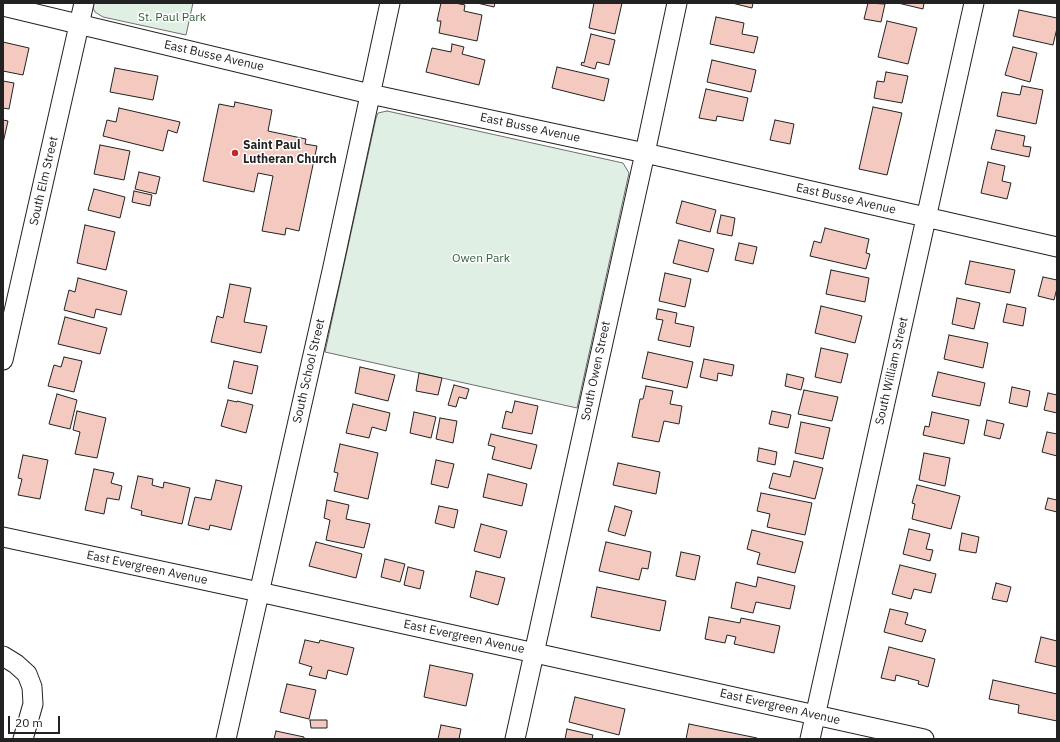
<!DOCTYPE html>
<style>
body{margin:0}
#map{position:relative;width:1060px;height:742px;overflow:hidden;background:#fff;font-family:"IBM Plex Sans",sans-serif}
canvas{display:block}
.frame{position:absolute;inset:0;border:4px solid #222;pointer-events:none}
.scale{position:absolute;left:8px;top:716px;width:52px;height:18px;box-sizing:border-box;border:2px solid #222;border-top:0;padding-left:5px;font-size:12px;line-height:14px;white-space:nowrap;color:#222;-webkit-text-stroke:3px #fff;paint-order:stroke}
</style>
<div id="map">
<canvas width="1060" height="742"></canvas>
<div class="frame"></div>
<div class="scale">20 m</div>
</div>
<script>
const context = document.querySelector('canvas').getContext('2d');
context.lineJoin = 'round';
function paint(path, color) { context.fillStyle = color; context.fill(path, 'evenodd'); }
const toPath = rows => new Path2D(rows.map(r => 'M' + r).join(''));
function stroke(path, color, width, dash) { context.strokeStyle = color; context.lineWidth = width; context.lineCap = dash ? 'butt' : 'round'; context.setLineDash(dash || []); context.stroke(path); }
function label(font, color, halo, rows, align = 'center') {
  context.font = font + ' "IBM Plex Sans",sans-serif'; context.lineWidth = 3; context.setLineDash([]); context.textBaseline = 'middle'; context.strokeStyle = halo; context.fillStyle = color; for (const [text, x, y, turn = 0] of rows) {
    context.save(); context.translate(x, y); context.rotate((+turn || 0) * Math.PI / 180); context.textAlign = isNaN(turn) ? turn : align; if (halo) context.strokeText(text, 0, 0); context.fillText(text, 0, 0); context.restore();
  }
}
const green = toPath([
 [94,3,193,3,186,35,103,17,95,12,93,8,94,3],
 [387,111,623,163,629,173,577,408,325,352,376,118,378,113,387,111]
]);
paint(green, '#e0efe3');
stroke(green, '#6f6f6f', 1);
const building = toPath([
 [441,3,455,3,465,5,464,11,482,15,477,41,439,33,441,21,437,21,441,3],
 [477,3,495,3,494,7,477,3],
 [594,3,622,3,615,34,589,28,594,3],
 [732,3,753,3,752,8,732,3],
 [868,3,885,4,881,22,864,19,868,3],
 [898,3,924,3,923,9,898,3],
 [1019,10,1057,18,1057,28,1053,45,1013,36,1019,10],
 [716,17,744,23,742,34,758,37,754,53,710,44,716,17],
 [887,21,917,28,908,64,878,57,887,21],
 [591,34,615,40,609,65,597,62,595,69,581,65,582,62,584,63,591,34],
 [3,42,29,48,23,75,3,71,3,42],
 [452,44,464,47,462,54,485,60,479,85,426,72,432,48,451,52,452,44],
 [1013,47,1037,53,1030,82,1005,75,1013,47],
 [712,60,756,70,751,92,707,82,712,60],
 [557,67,609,79,604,101,552,88,557,67],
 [115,68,158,76,153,100,110,92,115,68],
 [886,72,908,76,902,103,874,98,877,81,884,82,886,72],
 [3,81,14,83,9,109,3,108,3,81],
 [1022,86,1043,90,1036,124,997,116,1002,92,1020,95,1022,86],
 [706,89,748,98,743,121,717,116,716,121,699,118,706,89],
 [235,102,272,110,268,131,306,139,305,144,317,146,299,231,286,228,285,235,262,231,273,176,258,173,254,192,203,181,219,104,234,107,235,102],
 [873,107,902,113,887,175,859,169,873,107],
 [119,108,180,122,177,133,168,130,163,151,103,136,107,120,116,122,119,108],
 [3,120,8,121,3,143,3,120],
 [775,120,794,124,790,144,770,140,775,120],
 [996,130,1025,136,1023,146,1031,147,1029,157,991,149,996,130],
 [100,145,130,151,124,180,94,174,100,145],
 [988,162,1005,166,1002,181,1011,183,1007,199,981,193,988,162],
 [139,172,160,177,156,194,135,189,139,172],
 [94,189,125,197,120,218,88,210,94,189],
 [134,191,152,195,150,206,132,202,134,191],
 [682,201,716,210,710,232,676,223,682,201],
 [721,215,735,218,732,236,717,233,721,215],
 [85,225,115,232,106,270,77,263,85,225],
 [825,228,869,239,866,253,870,254,866,269,810,256,814,241,821,243,825,228],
 [679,240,714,249,708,272,673,263,679,240],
 [739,243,757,247,753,264,735,260,739,243],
 [970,261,1015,270,1010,293,965,284,970,261],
 [831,270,869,278,865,302,826,294,831,270],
 [665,273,691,279,685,307,659,301,665,273],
 [1043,277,1057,280,1057,288,1054,300,1038,296,1043,277],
 [78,278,127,291,121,315,96,309,94,318,64,310,69,290,75,292,78,278],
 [230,284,251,288,244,322,267,326,261,353,211,342,217,316,223,318,230,284],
 [957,298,980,303,974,329,952,324,957,298],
 [1007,304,1026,308,1023,326,1003,322,1007,304],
 [821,306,862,316,855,343,815,333,821,306],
 [658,309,677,313,675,323,694,327,690,347,658,340,663,320,656,319,658,309],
 [65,317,107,328,100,354,58,344,65,317],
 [949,335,988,343,983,368,944,359,949,335],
 [821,348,848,354,841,383,815,377,821,348],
 [648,352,693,362,687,388,642,378,648,352],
 [64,357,82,361,74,392,48,386,54,365,61,367,64,357],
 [704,359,734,365,732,376,718,373,717,381,700,377,704,359],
 [234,361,258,366,252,394,228,388,234,361],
 [360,367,395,375,388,401,355,393,360,367],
 [938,372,985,383,980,406,932,396,938,372],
 [419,373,442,378,438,395,416,391,419,373],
 [787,374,804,378,801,390,785,386,787,374],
 [454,385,469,389,466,399,459,397,456,407,448,405,454,385],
 [646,386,673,391,670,404,682,406,679,424,664,421,659,442,632,437,640,399,643,399,646,386],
 [1012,387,1030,391,1027,407,1009,403,1012,387],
 [804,390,838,397,832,421,798,414,804,390],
 [1048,393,1057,395,1057,413,1044,410,1048,393],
 [57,394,77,400,70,429,49,424,57,394],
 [228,400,237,402,237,401,253,405,246,433,221,426,228,400],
 [515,401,538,406,532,434,502,428,506,411,512,413,515,401],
 [353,404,390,413,386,431,372,427,369,438,346,433,353,404],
 [77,411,106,418,97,458,75,454,80,432,73,430,77,411],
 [772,411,791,415,788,428,769,424,772,411],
 [414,412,436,417,431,438,410,433,414,412],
 [932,412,969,420,964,444,923,435,925,426,929,427,932,412],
 [440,418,457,421,453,443,436,439,440,418],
 [987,420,1004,424,1000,439,984,435,987,420],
 [801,422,830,428,823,459,795,453,801,422],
 [1047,432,1057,434,1057,456,1042,452,1047,432],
 [491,434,537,445,531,469,492,459,495,447,488,445,491,434],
 [340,444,378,453,368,499,334,491,338,473,334,472,340,444],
 [759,448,777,452,775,465,757,461,759,448],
 [924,453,950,458,945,486,919,480,924,453],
 [23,455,48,460,40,499,18,495,22,479,18,478,23,455],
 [436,460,454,464,448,488,431,484,436,460],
 [794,461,823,468,815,499,769,488,773,473,790,477,794,461],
 [618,463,660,472,656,494,613,485,618,463],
 [94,469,114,473,111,483,122,486,119,500,107,498,104,514,85,510,94,469],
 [488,474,527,484,522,506,483,497,488,474],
 [138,476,153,479,152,485,163,488,164,482,190,488,182,524,141,515,142,511,131,508,138,476],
 [216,480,242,486,231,530,210,525,209,530,188,525,195,497,211,500,216,480],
 [917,485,960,496,951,529,912,519,915,504,912,503,917,485],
 [761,493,812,503,805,535,767,527,770,514,757,511,761,493],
 [1048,498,1057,500,1057,512,1045,509,1048,498],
 [327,500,349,505,346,519,370,524,364,548,326,540,330,520,324,518,327,500],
 [439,506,458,510,454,528,435,523,439,506],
 [615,506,632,511,625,536,608,531,615,506],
 [481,524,507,531,500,558,474,551,481,524],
 [909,529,930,534,926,549,933,550,930,561,903,554,909,529],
 [752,530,803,542,795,573,757,564,760,553,747,549,752,530],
 [962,533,979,537,976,553,959,550,962,533],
 [316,542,362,554,356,578,309,566,316,542],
 [606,542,651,552,648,569,642,568,639,580,599,571,606,542],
 [681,552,700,556,695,580,676,576,681,552],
 [385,559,405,564,400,582,381,577,385,559],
 [900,565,936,574,931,593,914,589,911,599,892,594,900,565],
 [408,567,424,571,420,589,404,585,408,567],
 [476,571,505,578,498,605,470,597,476,571],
 [758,577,795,586,790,609,756,602,753,613,731,608,736,582,756,587,758,577],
 [996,583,1011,587,1007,602,992,599,996,583],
 [597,587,666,601,660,631,591,617,597,587],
 [890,609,908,613,905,624,926,630,922,642,884,632,890,609],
 [709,617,740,623,741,618,780,626,774,653,734,644,736,637,727,635,725,643,705,639,709,617],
 [1041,637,1057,641,1057,667,1035,662,1041,637],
 [305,640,319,643,320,640,354,648,347,675,328,670,326,679,309,675,312,667,299,663,305,640],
 [889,647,935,659,928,687,918,684,919,681,896,675,895,681,881,678,889,647],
 [430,665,473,674,466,706,424,697,430,665],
 [993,680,1057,694,1057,721,1018,713,1019,705,989,699,993,680],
 [287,684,316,690,309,719,280,712,287,684],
 [575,697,625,709,619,735,569,722,575,697],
 [310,720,327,720,327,728,311,728,310,720],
 [689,724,757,738,757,739,686,739,689,724],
 [441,725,461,729,459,739,438,739,441,725],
 [567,729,593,735,592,739,565,739,567,729],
 [276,731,304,737,304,739,274,739,276,731]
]);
paint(building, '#f3c9c0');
stroke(building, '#222', 1);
const minor = toPath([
 [3,6,370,94,645,153,1057,247],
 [3,360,84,3],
 [3,537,259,592,924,739],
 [3,656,16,664,27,674,32,687,33,704,23,739],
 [226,739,332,271,390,3],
 [515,739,645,153,677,3],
 [810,739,974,3]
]);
stroke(minor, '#222', 21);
stroke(minor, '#fff', 19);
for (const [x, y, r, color] of [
 [235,153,4,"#c62828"]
]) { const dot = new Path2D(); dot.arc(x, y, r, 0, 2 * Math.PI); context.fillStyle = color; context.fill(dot); stroke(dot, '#fff', 1.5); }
label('12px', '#2f5e38', '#fff', [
 ["St. Paul Park",172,18],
 ["Owen Park",481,259]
]);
label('12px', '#222', '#fff', [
 ["East Busse Avenue",214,56,13],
 ["East Busse Avenue",530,128,12],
 ["South Elm Street",44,181,-77],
 ["East Busse Avenue",846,199,13],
 ["South School Street",309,371,-77],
 ["South Owen Street",596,371,-78],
 ["South William Street",892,371,-77],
 ["East Evergreen Avenue",147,568,12],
 ["East Evergreen Avenue",464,637,12],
 ["East Evergreen Avenue",780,707,13]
]);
label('bold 12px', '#222', '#fff', [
 ["Saint Paul",243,146],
 ["Lutheran Church",243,160]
], 'left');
</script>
